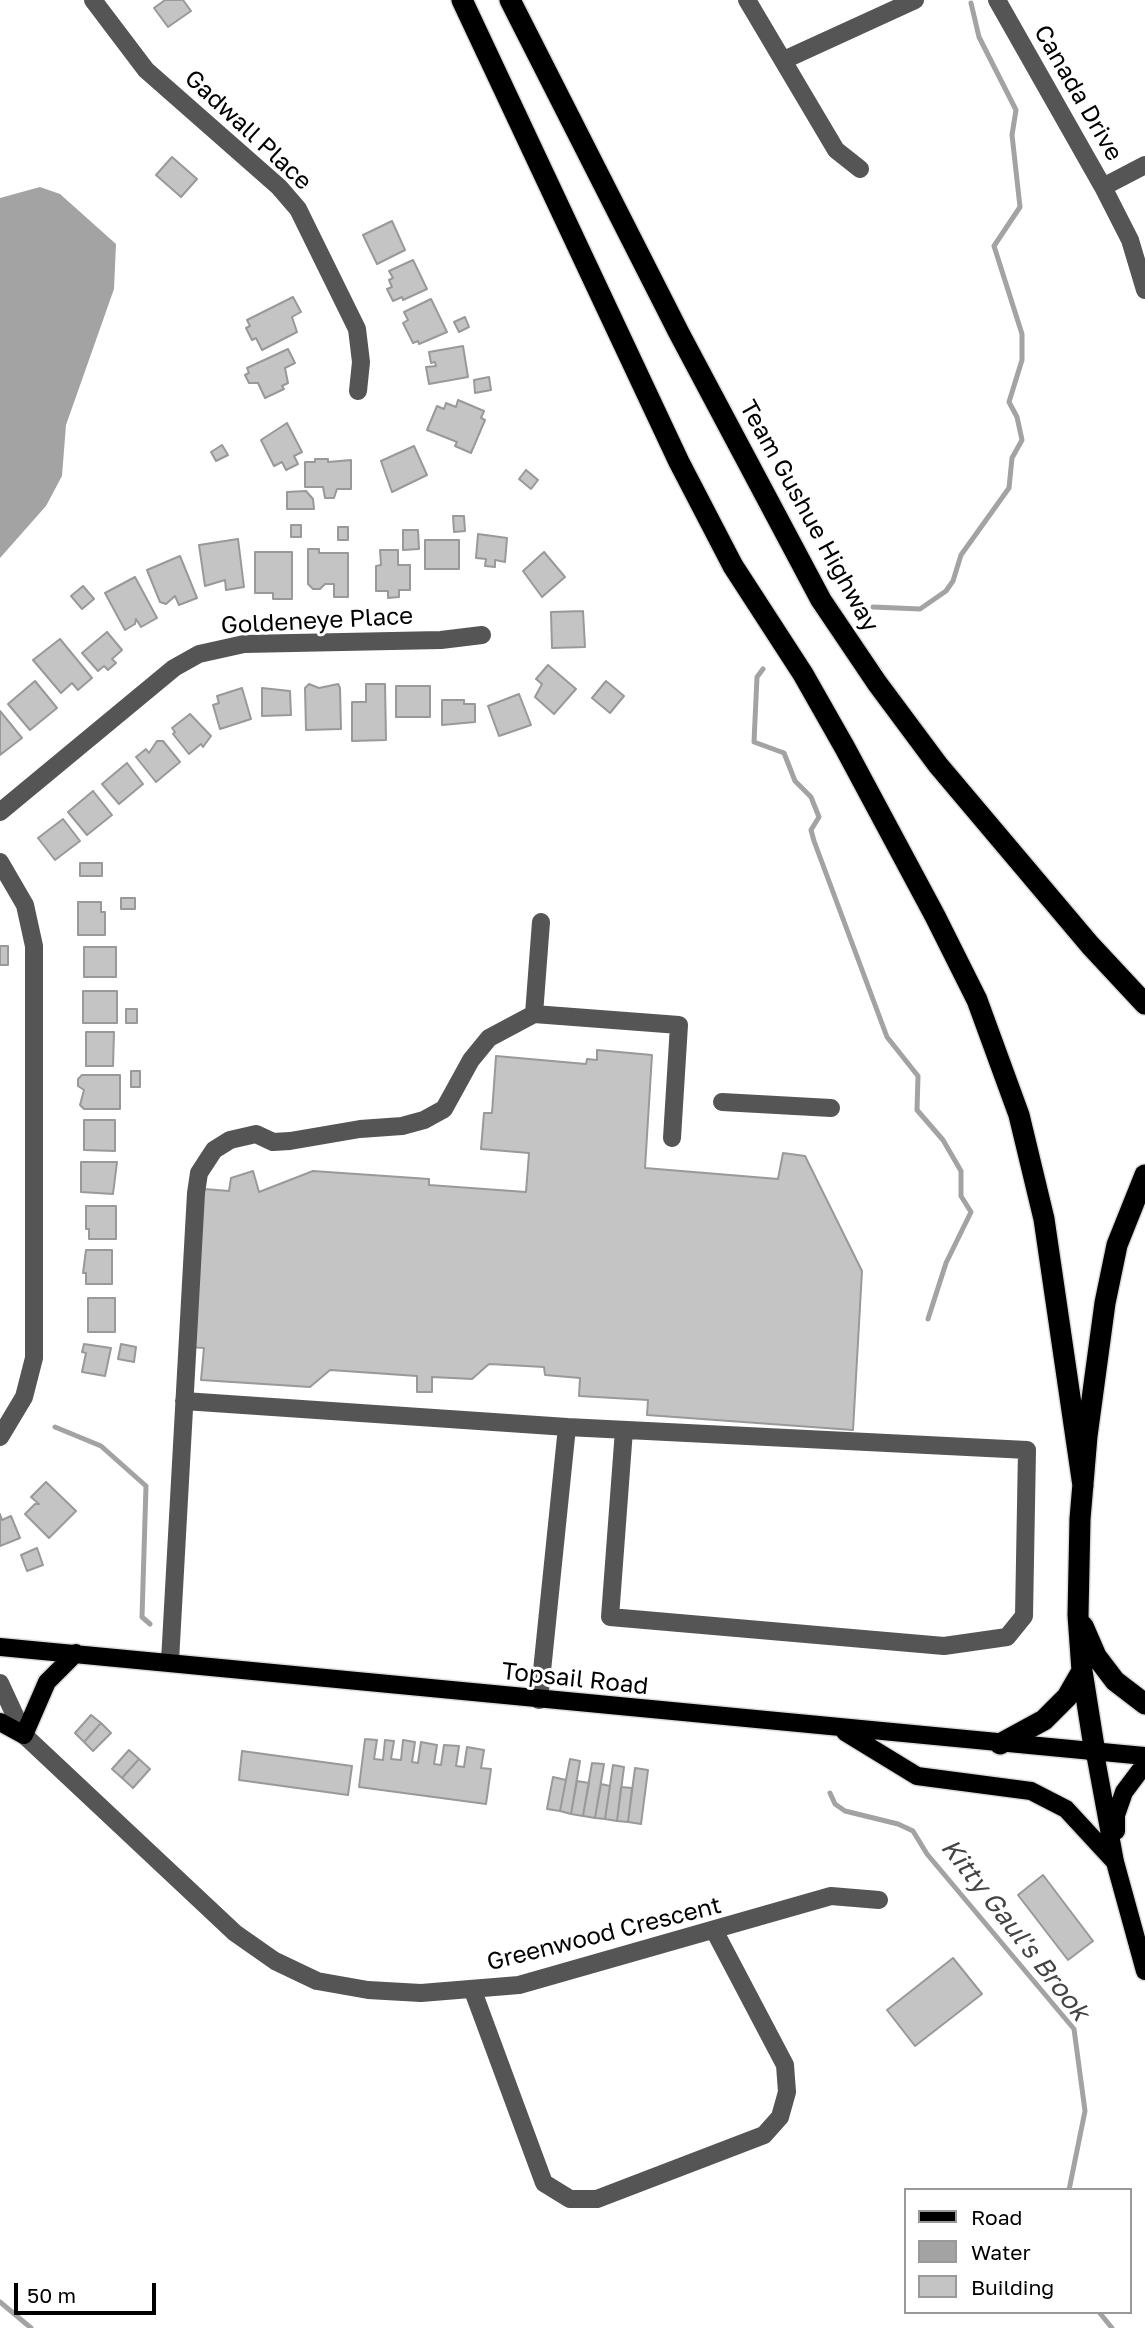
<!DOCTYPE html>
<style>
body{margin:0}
#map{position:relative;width:1145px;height:2328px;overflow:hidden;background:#fff;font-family:"Golos Text",sans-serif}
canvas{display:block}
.legend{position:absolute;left:904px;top:2188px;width:228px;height:126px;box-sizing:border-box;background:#fff;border:2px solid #999;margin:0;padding:9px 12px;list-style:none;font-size:21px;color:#000}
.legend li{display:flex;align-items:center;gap:14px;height:35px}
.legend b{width:35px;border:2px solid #999}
.scale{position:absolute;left:14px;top:2283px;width:142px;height:32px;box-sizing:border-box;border:4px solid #000;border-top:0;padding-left:9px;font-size:21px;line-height:24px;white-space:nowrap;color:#000;-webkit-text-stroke:5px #fff;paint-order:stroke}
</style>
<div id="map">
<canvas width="1145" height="2328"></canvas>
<ul class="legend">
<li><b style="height:9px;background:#000"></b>Road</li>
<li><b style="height:19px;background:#a3a3a3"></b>Water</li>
<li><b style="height:19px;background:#c4c4c4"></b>Building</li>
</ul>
<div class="scale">50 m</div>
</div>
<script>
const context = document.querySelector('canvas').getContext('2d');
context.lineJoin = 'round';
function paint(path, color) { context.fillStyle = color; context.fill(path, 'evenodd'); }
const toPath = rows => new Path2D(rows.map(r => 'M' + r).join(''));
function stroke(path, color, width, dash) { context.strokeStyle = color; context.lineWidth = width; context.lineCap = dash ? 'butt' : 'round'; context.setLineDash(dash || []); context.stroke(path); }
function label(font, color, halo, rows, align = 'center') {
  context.font = font + ' "Golos Text",sans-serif'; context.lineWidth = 6; context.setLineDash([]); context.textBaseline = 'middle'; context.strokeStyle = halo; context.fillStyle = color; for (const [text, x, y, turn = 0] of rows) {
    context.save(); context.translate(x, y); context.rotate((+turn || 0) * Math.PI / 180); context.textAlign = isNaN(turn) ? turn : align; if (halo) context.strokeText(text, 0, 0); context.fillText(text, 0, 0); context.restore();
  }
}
paint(toPath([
 [40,187,60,194,116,244,114,289,66,425,62,476,46,506,0,558,0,198]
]), '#a3a3a3');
stroke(toPath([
 [873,607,920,609,946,591,953,581,961,555,1009,488,1012,458,1022,440,1017,417,1009,402,1022,360,1022,334,994,246,1020,207,1012,135,1016,110,979,37,971,3],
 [763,669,757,677,754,742,784,753,795,781,811,797,819,817,811,830,814,841,887,1037,918,1076,917,1110,943,1140,961,1171,961,1196,971,1212,946,1263,928,1319],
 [55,1427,101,1446,146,1486,142,1617,150,1624],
 [830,1793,835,1804,845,1811,898,1824,913,1831,927,1854,1074,2029,1085,2111,1069,2190],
 [0,2302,31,2328],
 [1099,2312,1112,2328]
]), '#a3a3a3', 5);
const building = toPath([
 [165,0,183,0,191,11,168,27,154,8,165,0],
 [172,157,197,179,181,197,156,175,172,157],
 [392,221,405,250,377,264,363,235,392,221],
 [413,260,427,289,403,300,402,297,393,301,387,289,392,287,389,280,393,278,389,271,413,260],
 [293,297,301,312,292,317,297,332,262,350,256,338,252,340,246,328,250,326,247,320,293,297],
 [431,299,447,332,419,344,418,341,413,343,403,323,408,320,404,312,431,299],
 [465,317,469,327,459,332,454,322,465,317],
 [463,346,468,377,429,384,426,367,436,366,435,362,431,363,429,352,463,346],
 [288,349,295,363,285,368,288,383,282,386,284,389,265,398,258,383,249,383,245,375,249,373,247,368,288,349],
 [489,377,491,390,475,393,474,380,489,377],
 [458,400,484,411,481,418,485,420,471,453,455,446,457,442,427,430,437,406,444,409,446,403,456,407,458,400],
 [287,423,302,452,294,456,298,464,286,470,282,462,274,466,261,440,287,423],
 [222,445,228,455,216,461,211,452,222,445],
 [414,446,427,475,392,492,381,461,414,446],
 [315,459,328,459,328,462,351,460,351,489,337,489,334,498,325,498,323,487,305,487,305,462,315,462,315,459],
 [526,470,538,480,531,489,519,479,526,470],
 [306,491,313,499,314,509,287,509,287,492,306,491],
 [453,516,464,516,465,531,454,532,453,516],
 [291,525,301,525,301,537,291,537,291,525],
 [338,527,348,527,348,540,338,540,338,527],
 [403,530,418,530,419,549,403,550,403,530],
 [478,534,507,538,505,562,495,560,495,567,485,566,486,559,476,558,478,534],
 [238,539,244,587,226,590,225,580,205,586,199,545,238,539],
 [425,540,459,540,459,569,425,569,425,540],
 [308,549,319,549,319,553,348,553,348,597,334,597,334,584,325,584,320,589,313,589,308,584,308,549],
 [380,550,398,550,398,565,410,565,410,590,399,590,399,597,388,598,388,591,376,591,376,566,381,565,380,550],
 [255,552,292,552,292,599,273,599,273,593,255,593,255,552],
 [544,552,565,577,542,597,523,571,544,552],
 [180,556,197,598,179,605,175,596,166,604,160,602,147,570,180,556],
 [135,577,157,618,141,627,136,619,135,624,125,630,105,593,135,577],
 [83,586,94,599,82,609,71,596,83,586],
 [583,611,585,647,552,648,551,612,583,611],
 [107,632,122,650,112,659,116,663,108,670,104,666,98,671,82,653,107,632],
 [60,639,92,678,78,690,72,683,61,693,33,660,60,639],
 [548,665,576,689,554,714,535,697,542,684,536,679,548,665],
 [35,681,57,708,30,730,8,704,35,681],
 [606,681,624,696,610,713,592,698,606,681],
 [309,684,319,688,338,684,340,688,341,729,306,730,305,688,309,684],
 [366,684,385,684,386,740,352,741,352,702,366,702,366,684],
 [396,686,430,686,430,717,396,717,396,686],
 [242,688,251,719,220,729,213,705,219,703,217,696,242,688],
 [262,688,290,691,291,715,262,716,262,688],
 [519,694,531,725,499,736,488,706,519,694],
 [442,700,464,700,464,704,475,704,475,722,442,725,442,700],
 [0,711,22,738,0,755,0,711],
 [190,714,211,736,203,747,201,744,189,754,173,734,175,732,172,728,190,714],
 [157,741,163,741,180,762,156,782,136,757,146,749,149,753,157,741],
 [127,763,143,784,119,804,102,784,127,763],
 [93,791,112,815,87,835,68,812,93,791],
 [63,819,80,841,55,860,38,838,63,819],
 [80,863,102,863,102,876,80,876,80,863],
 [121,898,135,898,135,909,121,909,121,898],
 [78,902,101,902,101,912,105,912,105,935,78,935,78,902],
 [0,946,8,946,8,965,0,965,0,946],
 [84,947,116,947,116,977,84,977,84,947],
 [83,991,117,991,117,1023,83,1023,83,991],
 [126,1009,137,1009,137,1023,126,1023,126,1009],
 [86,1032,114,1032,113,1066,86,1066,86,1032],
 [597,1050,652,1055,645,1168,778,1179,783,1153,805,1156,862,1271,853,1430,647,1415,648,1400,579,1396,580,1378,545,1375,544,1367,489,1364,472,1379,432,1377,432,1392,417,1392,417,1376,330,1370,310,1387,201,1380,204,1348,189,1347,204,1189,229,1191,231,1178,253,1171,259,1192,313,1171,429,1179,429,1185,526,1192,529,1153,481,1149,484,1113,492,1113,496,1056,586,1064,587,1059,597,1060,597,1050],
 [131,1071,140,1071,140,1087,131,1087,131,1071],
 [82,1075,120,1075,120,1109,84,1109,80,1105,84,1090,78,1086,78,1079,82,1075],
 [84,1120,115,1120,115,1151,84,1150,84,1120],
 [81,1162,117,1162,113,1194,81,1192,81,1162],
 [86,1206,116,1206,116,1239,89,1239,89,1229,86,1229,86,1206],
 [86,1250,112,1250,112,1284,86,1284,86,1273,83,1273,86,1250],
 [88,1298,115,1298,115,1332,88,1332,88,1298],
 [84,1344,111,1348,105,1376,82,1372,86,1353,82,1352,84,1344],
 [121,1344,136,1347,134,1362,118,1359,121,1344],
 [46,1482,76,1511,49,1538,25,1514,35,1504,39,1504,31,1497,46,1482],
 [0,1514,2,1520,11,1516,20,1538,0,1546,0,1514],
 [37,1548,43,1565,27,1571,21,1555,37,1548],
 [91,1715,101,1723,84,1742,75,1733,91,1715],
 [101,1723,111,1733,93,1751,84,1742,101,1723],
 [365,1739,377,1740,374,1759,383,1760,385,1740,394,1741,391,1759,401,1760,403,1740,415,1742,412,1762,418,1763,421,1742,437,1745,434,1764,441,1765,444,1745,459,1746,456,1766,464,1767,467,1747,484,1750,481,1768,491,1769,486,1804,359,1787,365,1739],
 [129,1750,139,1759,122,1778,112,1769,129,1750],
 [242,1751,352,1766,348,1795,239,1780,242,1751],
 [139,1759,150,1769,133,1788,122,1778,139,1759],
 [570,1759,580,1761,571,1814,560,1811,570,1759],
 [592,1763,604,1764,595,1818,583,1816,592,1763],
 [613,1765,624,1767,617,1821,605,1819,613,1765],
 [635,1768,648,1770,641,1824,628,1822,635,1768],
 [553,1777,566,1780,560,1811,547,1809,553,1777],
 [577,1781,589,1783,583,1816,571,1814,577,1781],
 [601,1784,610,1786,605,1819,595,1818,601,1784],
 [621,1787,632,1788,628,1822,617,1821,621,1787],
 [1043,1875,1093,1941,1068,1960,1018,1895,1043,1875],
 [953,1958,982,1994,915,2046,887,2010,953,1958]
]);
paint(building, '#c4c4c4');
stroke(building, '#999', 2);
const major = toPath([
 [0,1647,1145,1756],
 [0,1722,24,1735,47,1682,76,1653],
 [845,1732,917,1776,1031,1791,1066,1809,1115,1862],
 [1095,1753,1115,1862,1145,1971],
 [1116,1831,1116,1815,1124,1792,1145,1764]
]);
const highway = toPath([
 [462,0,679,462,733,566,803,674,845,748,935,916,977,1000,1019,1115,1044,1219,1083,1486],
 [510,0,679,333,821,600,877,683,938,765,1090,945,1145,1004],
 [1083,1626,1096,1656,1115,1681,1145,1704],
 [1000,1744,1044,1720,1067,1697,1082,1671],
 [1095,1753,1082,1671,1078,1615,1080,1519,1087,1436,1105,1303,1117,1245,1145,1175]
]);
stroke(major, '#dbdbdb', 21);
stroke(highway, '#dbdbdb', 24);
stroke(toPath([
 [93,0,146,70,279,187,298,209,357,329,361,362,358,391],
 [747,0,836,150,860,169],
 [997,0,1103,187,1130,240,1145,290],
 [784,60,915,0],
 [1103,187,1145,165],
 [0,812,174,668,199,654,244,644,441,640,482,635],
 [0,862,25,905,34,946,34,1358,24,1397,0,1437],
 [534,1014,541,922],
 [722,1102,831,1108],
 [184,1401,567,1427,1027,1450,1024,1616,1007,1637,944,1646,610,1617,624,1430],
 [170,1661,196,1193,199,1173,214,1150,230,1140,256,1134,273,1142,290,1141,360,1129,402,1126,424,1120,444,1109,471,1060,489,1038,534,1014,679,1025,672,1138],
 [0,1683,24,1735,235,1933,275,1961,317,1981,368,1990,421,1993,519,1985,831,1896,879,1900],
 [539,1700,567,1427],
 [473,1991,544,2183,570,2199,597,2199,764,2135,780,2117,787,2092,785,2065,715,1932]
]), '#555', 18);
stroke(major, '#000', 18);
stroke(highway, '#000', 21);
label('24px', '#000', '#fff', [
 ["Canada Drive",1078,93,60],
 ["Gadwall Place",248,130,43],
 ["Team Gushue Highway",809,516,61],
 ["Goldeneye Place",317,621,-3],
 ["Topsail Road",575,1679,6],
 ["Greenwood Crescent",604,1934,-14]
]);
label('italic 26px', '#444', '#fff', [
 ["Kitty Gaul's Brook",1015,1930,52]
]);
</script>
